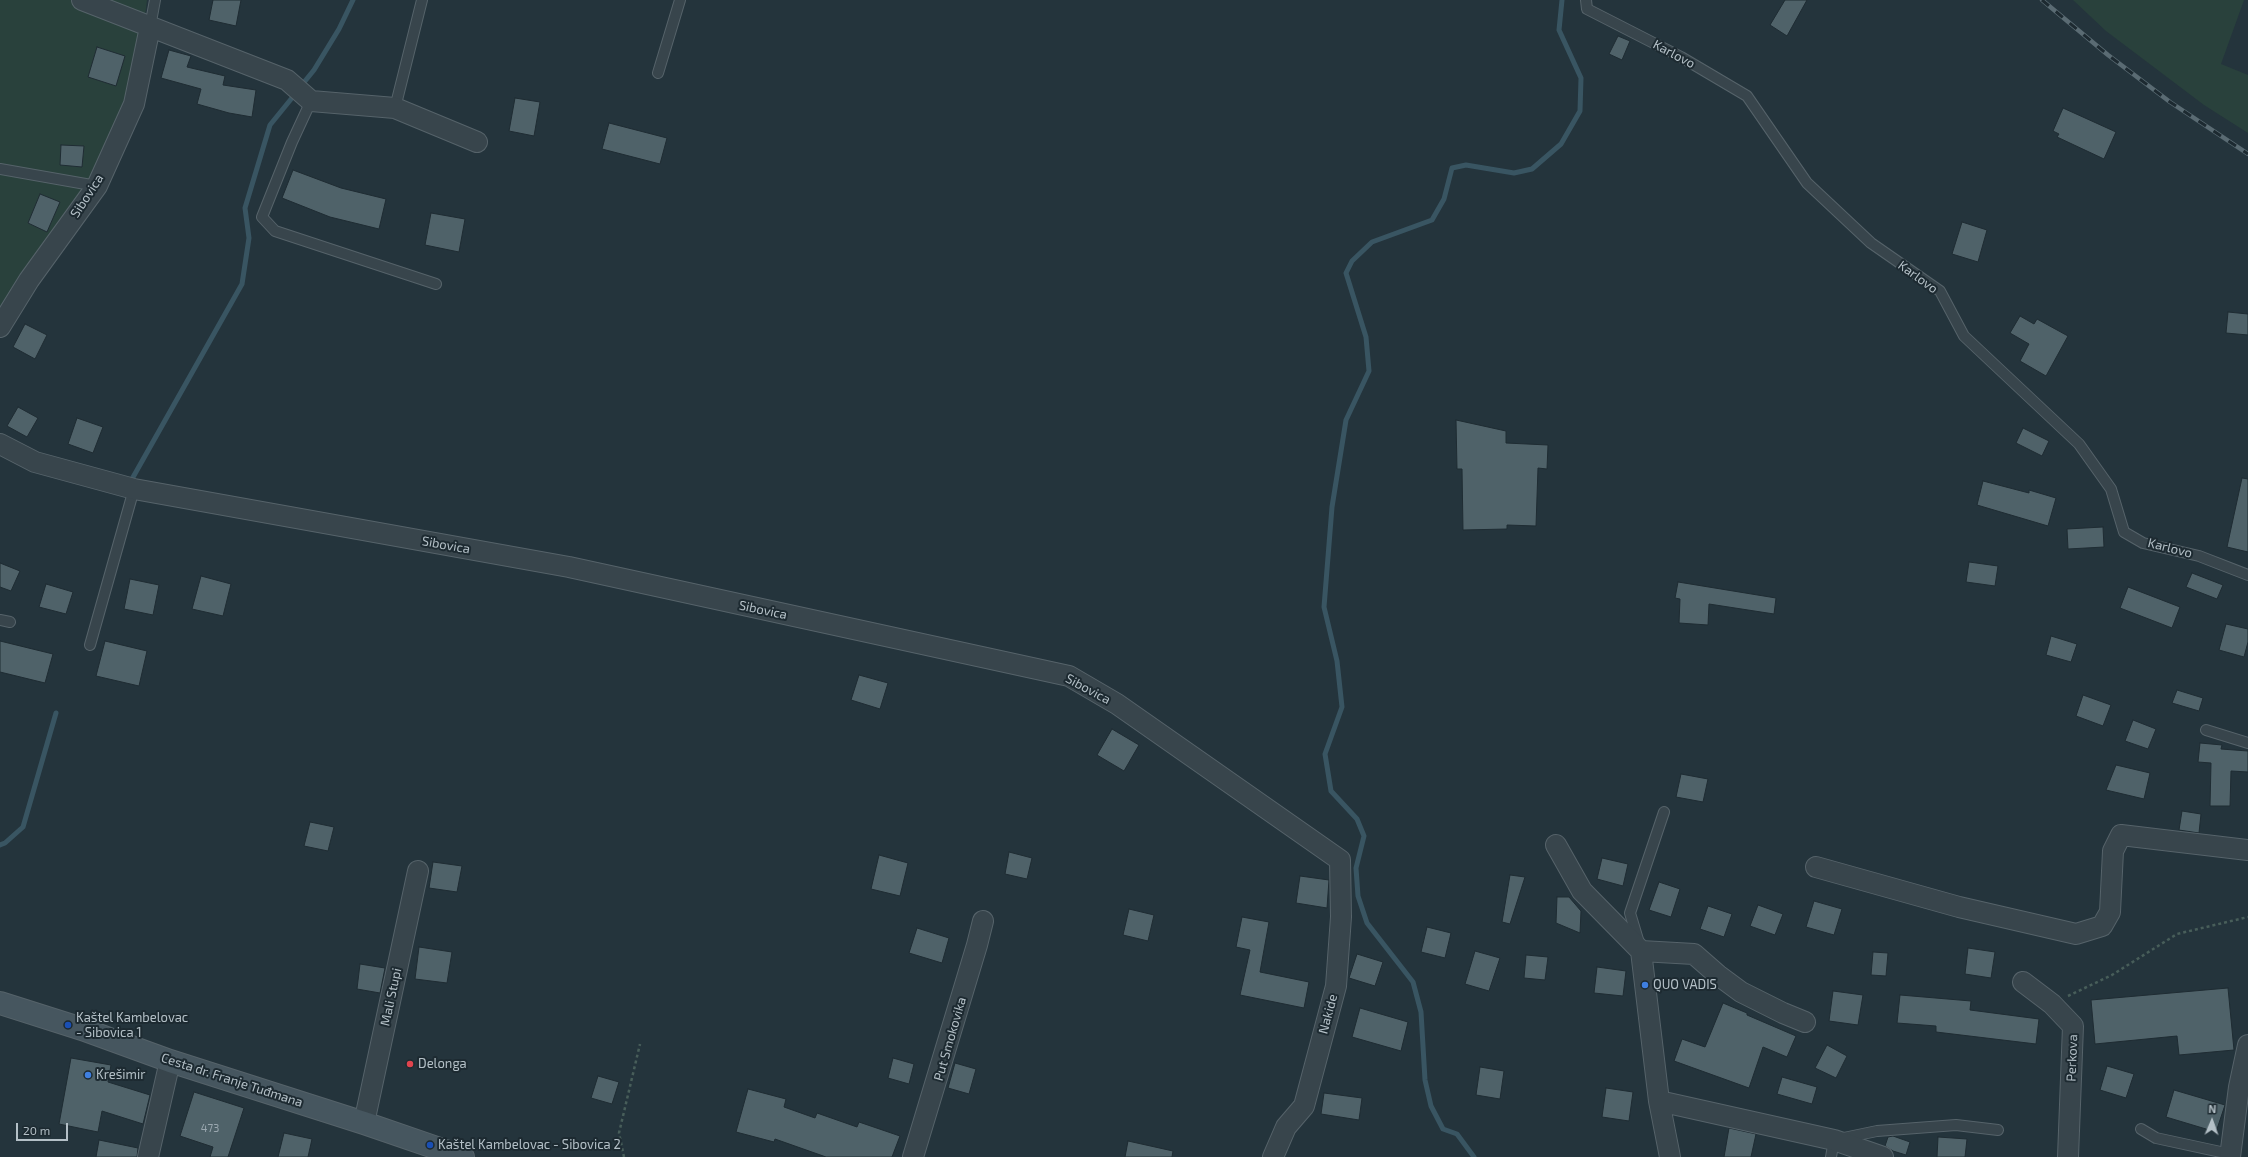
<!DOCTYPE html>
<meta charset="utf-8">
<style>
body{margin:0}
#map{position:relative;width:2248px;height:1157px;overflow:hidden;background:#24343c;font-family:"Exo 2",sans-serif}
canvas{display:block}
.north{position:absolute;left:2192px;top:1101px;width:40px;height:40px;-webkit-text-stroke:3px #1d2a31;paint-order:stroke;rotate:2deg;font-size:11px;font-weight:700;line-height:16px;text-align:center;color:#b4c0c7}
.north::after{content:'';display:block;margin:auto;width:14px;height:18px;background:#b4c0c7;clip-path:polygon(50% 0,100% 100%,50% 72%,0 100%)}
.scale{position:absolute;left:16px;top:1123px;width:52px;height:18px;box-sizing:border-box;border:2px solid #b4c0c7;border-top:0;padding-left:5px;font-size:12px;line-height:14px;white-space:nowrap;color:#b4c0c7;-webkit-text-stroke:3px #1d2a31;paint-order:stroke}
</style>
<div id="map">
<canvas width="2248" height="1157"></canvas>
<div class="north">N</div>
<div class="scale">20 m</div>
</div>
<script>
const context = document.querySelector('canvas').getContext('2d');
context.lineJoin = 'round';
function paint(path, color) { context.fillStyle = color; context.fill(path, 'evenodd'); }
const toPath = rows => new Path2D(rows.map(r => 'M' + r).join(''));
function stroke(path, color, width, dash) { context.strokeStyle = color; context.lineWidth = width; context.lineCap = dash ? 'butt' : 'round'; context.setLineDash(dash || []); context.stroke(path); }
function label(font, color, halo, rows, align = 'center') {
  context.font = font + ' "Exo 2",sans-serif'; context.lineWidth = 4; context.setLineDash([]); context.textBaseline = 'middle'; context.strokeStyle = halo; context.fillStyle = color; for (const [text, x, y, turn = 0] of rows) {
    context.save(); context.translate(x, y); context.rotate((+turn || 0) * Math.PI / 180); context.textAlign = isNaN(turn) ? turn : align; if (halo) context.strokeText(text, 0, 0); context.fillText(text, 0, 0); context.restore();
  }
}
paint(toPath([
 [0,0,147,0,143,32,126,97,101,163,0,310],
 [2073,0,2244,0,2221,64,2248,75,2248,133,2204,105,2106,31]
]), '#29413c');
stroke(toPath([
 [301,86,314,70,339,29,353,0],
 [132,479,242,284,249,238,245,208,270,125,296,93],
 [0,845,5,843,23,827,56,713],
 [1474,1157,1457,1134,1443,1129,1431,1106,1425,1080,1421,1012,1413,982,1367,923,1358,896,1356,868,1364,836,1357,819,1331,791,1325,754,1342,707,1337,661,1324,607,1332,507,1346,420,1369,371,1366,337,1346,273,1352,261,1372,242,1432,220,1444,199,1452,168,1466,165,1514,173,1532,169,1561,144,1580,111,1581,78,1559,30,1562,0]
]), '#395562', 5);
const building = toPath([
 [213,0,241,0,236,26,209,20,213,0],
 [1785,0,1807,0,1787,36,1770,25,1785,0],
 [1618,36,1630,41,1622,60,1609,54,1618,36],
 [97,47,125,56,116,86,88,77,97,47],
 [169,50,191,56,187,67,225,76,223,85,256,90,252,117,229,113,197,104,201,89,161,78,169,50],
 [515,98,540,102,534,136,509,131,515,98],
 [2063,108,2116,132,2104,159,2057,137,2059,134,2053,131,2063,108],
 [609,123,667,138,660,164,602,149,609,123],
 [61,145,84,146,82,167,60,165,61,145],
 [293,170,341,188,386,199,379,229,330,217,282,198,293,170],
 [40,194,60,202,47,232,28,223,40,194],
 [431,213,465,219,459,252,425,245,431,213],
 [1962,222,1987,230,1978,262,1952,254,1962,222],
 [2228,312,2248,314,2248,335,2226,333,2228,312],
 [2020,316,2034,324,2037,319,2068,336,2046,376,2020,361,2029,344,2010,333,2020,316],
 [25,324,47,335,35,359,13,347,25,324],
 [18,407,38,418,27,437,7,426,18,407],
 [77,418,103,427,93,453,68,444,77,418],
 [1456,420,1506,431,1506,443,1548,445,1547,469,1538,468,1536,526,1507,525,1507,529,1463,530,1462,469,1457,469,1456,420],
 [2023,428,2049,441,2042,456,2016,443,2023,428],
 [2242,478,2248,479,2248,552,2227,547,2242,478],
 [1983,481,2029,493,2029,490,2056,498,2048,526,1977,505,1983,481],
 [2103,527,2104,547,2068,549,2067,529,2103,527],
 [1969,562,1998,566,1995,586,1966,582,1969,562],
 [0,563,20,571,11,591,0,587,0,563],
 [2192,573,2223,585,2217,599,2186,587,2192,573],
 [201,576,231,584,223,616,192,609,201,576],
 [130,579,159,585,153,615,124,609,130,579],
 [1678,582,1776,598,1774,614,1709,604,1708,625,1679,623,1680,599,1675,598,1678,582],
 [46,584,73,592,66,614,39,607,46,584],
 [2128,587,2180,607,2172,628,2120,608,2128,587],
 [2226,624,2248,629,2248,642,2244,657,2219,650,2226,624],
 [2051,636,2077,644,2071,662,2046,655,2051,636],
 [0,641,53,654,45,683,0,672,0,641],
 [105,641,147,651,139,686,96,676,105,641],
 [859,675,888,683,880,709,851,700,859,675],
 [2177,690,2203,698,2199,711,2172,703,2177,690],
 [2083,695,2111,705,2103,726,2076,716,2083,695],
 [2133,720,2156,729,2148,749,2125,741,2133,720],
 [1112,729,1139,745,1124,771,1097,755,1112,729],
 [2200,743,2222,745,2221,749,2248,751,2248,772,2231,771,2230,806,2210,806,2211,763,2198,762,2200,743],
 [2116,765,2150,773,2144,799,2106,790,2116,765],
 [1681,774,1708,779,1703,802,1676,797,1681,774],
 [2182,811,2201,814,2199,833,2179,830,2182,811],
 [310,822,334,827,328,851,304,846,310,822],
 [1009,852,1032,858,1027,879,1005,874,1009,852],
 [879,855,908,863,900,896,871,889,879,855],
 [1602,858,1628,864,1623,886,1597,879,1602,858],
 [433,862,462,866,457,892,429,888,433,862],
 [1510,875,1525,877,1510,924,1502,922,1510,875],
 [1300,876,1329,880,1327,908,1296,903,1300,876],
 [1659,882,1680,889,1671,917,1649,910,1659,882],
 [1557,897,1569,897,1581,911,1580,933,1556,923,1557,897],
 [1814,901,1842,909,1834,935,1806,927,1814,901],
 [1758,905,1783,914,1775,935,1750,926,1758,905],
 [1708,906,1732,914,1724,937,1700,929,1708,906],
 [1129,909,1154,915,1148,941,1123,935,1129,909],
 [1242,917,1269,922,1260,972,1309,982,1304,1008,1240,995,1250,950,1236,947,1242,917],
 [1427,927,1451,933,1445,958,1421,952,1427,927],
 [917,928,949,938,942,963,909,953,917,928],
 [419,947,452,952,447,983,415,979,419,947],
 [1968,948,1995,952,1991,978,1965,974,1968,948],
 [1475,951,1500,958,1489,991,1465,984,1475,951],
 [1873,952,1888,953,1886,976,1871,975,1873,952],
 [1357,954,1383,962,1375,986,1349,978,1357,954],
 [1526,955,1548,957,1545,980,1524,978,1526,955],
 [360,964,385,968,380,993,357,989,360,964],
 [1597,967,1626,971,1623,996,1594,993,1597,967],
 [2228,988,2234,1050,2179,1055,2177,1036,2095,1044,2091,1000,2228,988],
 [1833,991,1863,995,1858,1025,1829,1021,1833,991],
 [1900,995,1971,1001,1970,1010,2039,1019,2036,1044,1936,1032,1936,1026,1897,1023,1900,995],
 [1723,1003,1747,1013,1747,1015,1796,1036,1787,1057,1763,1047,1749,1088,1674,1061,1682,1039,1705,1047,1723,1003],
 [1360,1008,1408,1022,1401,1051,1352,1037,1360,1008],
 [1827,1045,1847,1056,1836,1078,1815,1068,1827,1045],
 [71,1058,111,1065,108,1082,150,1095,143,1124,102,1111,98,1132,59,1124,71,1058],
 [893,1058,914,1064,909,1084,888,1078,893,1058],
 [955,1063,976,1069,969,1094,948,1088,955,1063],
 [2107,1066,2134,1074,2126,1098,2100,1090,2107,1066],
 [1480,1067,1504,1071,1500,1099,1476,1095,1480,1067],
 [598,1076,619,1082,612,1104,591,1098,598,1076],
 [1782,1077,1817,1087,1812,1104,1777,1094,1782,1077],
 [1606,1088,1633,1092,1629,1121,1602,1117,1606,1088],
 [748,1089,786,1099,784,1107,815,1118,817,1113,857,1127,859,1122,900,1136,892,1157,826,1157,775,1139,774,1142,736,1132,748,1089],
 [2174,1090,2225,1105,2216,1132,2166,1117,2174,1090],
 [194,1092,244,1108,228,1157,210,1157,213,1147,180,1136,194,1092],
 [1324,1093,1362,1098,1359,1120,1321,1114,1324,1093],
 [1729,1128,1756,1134,1751,1157,1724,1157,1729,1128],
 [284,1133,312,1139,308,1157,278,1157,284,1133],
 [1893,1136,1910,1142,1906,1155,1893,1151,1885,1146,1888,1137,1893,1136],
 [1938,1137,1967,1139,1965,1157,1937,1157,1938,1137],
 [99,1140,138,1148,137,1157,96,1157,99,1140],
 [1128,1141,1173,1151,1172,1157,1125,1157,1128,1141]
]);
paint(building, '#4f6269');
stroke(building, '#1f2c33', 1);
const service = toPath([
 [1586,0,1587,9,1681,57,1747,96,1807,183,1871,243,1940,291,1964,336,2079,444,2111,489,2124,532,2143,543,2199,556,2248,575],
 [150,27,155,0],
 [658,73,680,0],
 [311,101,292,142,262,217,275,231,436,284],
 [395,108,422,0],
 [0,169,97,186],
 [0,620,10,622],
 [90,645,134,489],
 [2206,730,2248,743],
 [1639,943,1630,913,1664,812],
 [2141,1129,2156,1138,2230,1154],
 [1831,1157,1834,1140,1877,1131,1956,1125,1998,1130]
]);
const minor = toPath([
 [82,0,287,80,311,101,395,108,477,142],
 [0,327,29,280,97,186,134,104,150,27],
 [0,444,35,462,134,489,569,567,1069,676,1117,704,1340,860,1341,917,1336,986,1304,1106,1286,1127,1273,1157],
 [1556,845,1582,891,1641,951,1659,1101,1670,1157],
 [1816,867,1959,907,2076,934,2102,926,2110,912,2113,851,2121,835,2248,850],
 [1641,951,1694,954,1718,975,1741,992,1783,1013,1805,1022],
 [2023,982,2052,1004,2073,1026,2068,1157],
 [1659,1101,1834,1140,1883,1157],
 [364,1123,418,871],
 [148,1157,170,1061],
 [913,1157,977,945,983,921],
 [2230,1157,2239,1087,2248,1045]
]);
const secondary = toPath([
 [0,1003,82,1029,170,1061,364,1123,463,1157]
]);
stroke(service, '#56636a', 12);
stroke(minor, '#56636a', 22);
stroke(secondary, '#56636a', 24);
stroke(toPath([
 [2068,996,2112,975,2177,934,2248,917],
 [624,1157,619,1133,640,1044]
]), '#485e5a', 2.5, [3, 3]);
stroke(service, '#38454c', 10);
stroke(minor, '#38454c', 20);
stroke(secondary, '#46565f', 22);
const rail = toPath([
 [2042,0,2108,55,2170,102,2248,154]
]);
stroke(rail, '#5a6b73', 4.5);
stroke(rail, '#1d2a31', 3, [9]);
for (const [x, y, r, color] of [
 [1645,985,4,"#3f7fe0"],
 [68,1025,4,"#1a4fb4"],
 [410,1064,4,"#e0444e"],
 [88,1075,4,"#3f7fe0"],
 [430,1145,4,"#1a4fb4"]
]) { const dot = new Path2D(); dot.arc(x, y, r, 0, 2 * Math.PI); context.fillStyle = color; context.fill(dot); stroke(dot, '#1d2a31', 1.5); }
label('11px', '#9ba8b0', null, [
 ["473",210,1128]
]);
label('13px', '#b4c0c7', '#1d2a31', [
 ["Karlovo",1674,54,28],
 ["Sibovica",87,196,-57],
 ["Karlovo",1918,277,36],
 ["Sibovica",446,545,10],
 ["Karlovo",2170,548,14],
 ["Sibovica",763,610,12],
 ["Sibovica",1088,689,28],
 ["Mali Stupi",391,997,-78],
 ["Nakide",1328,1014,-75],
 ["Put Smokovika",950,1039,-74],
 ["Perkova",2072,1058,-88],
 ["Cesta dr. Franje Tuđmana",232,1080,18]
]);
label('13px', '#b4c0c7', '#1d2a31', [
 ["QUO VADIS",1653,985],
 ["Kaštel Kambelovac",76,1018],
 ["- Sibovica 1",76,1033],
 ["Delonga",418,1064],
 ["Krešimir",96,1075],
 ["Kaštel Kambelovac - Sibovica 2",438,1145]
], 'left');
</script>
